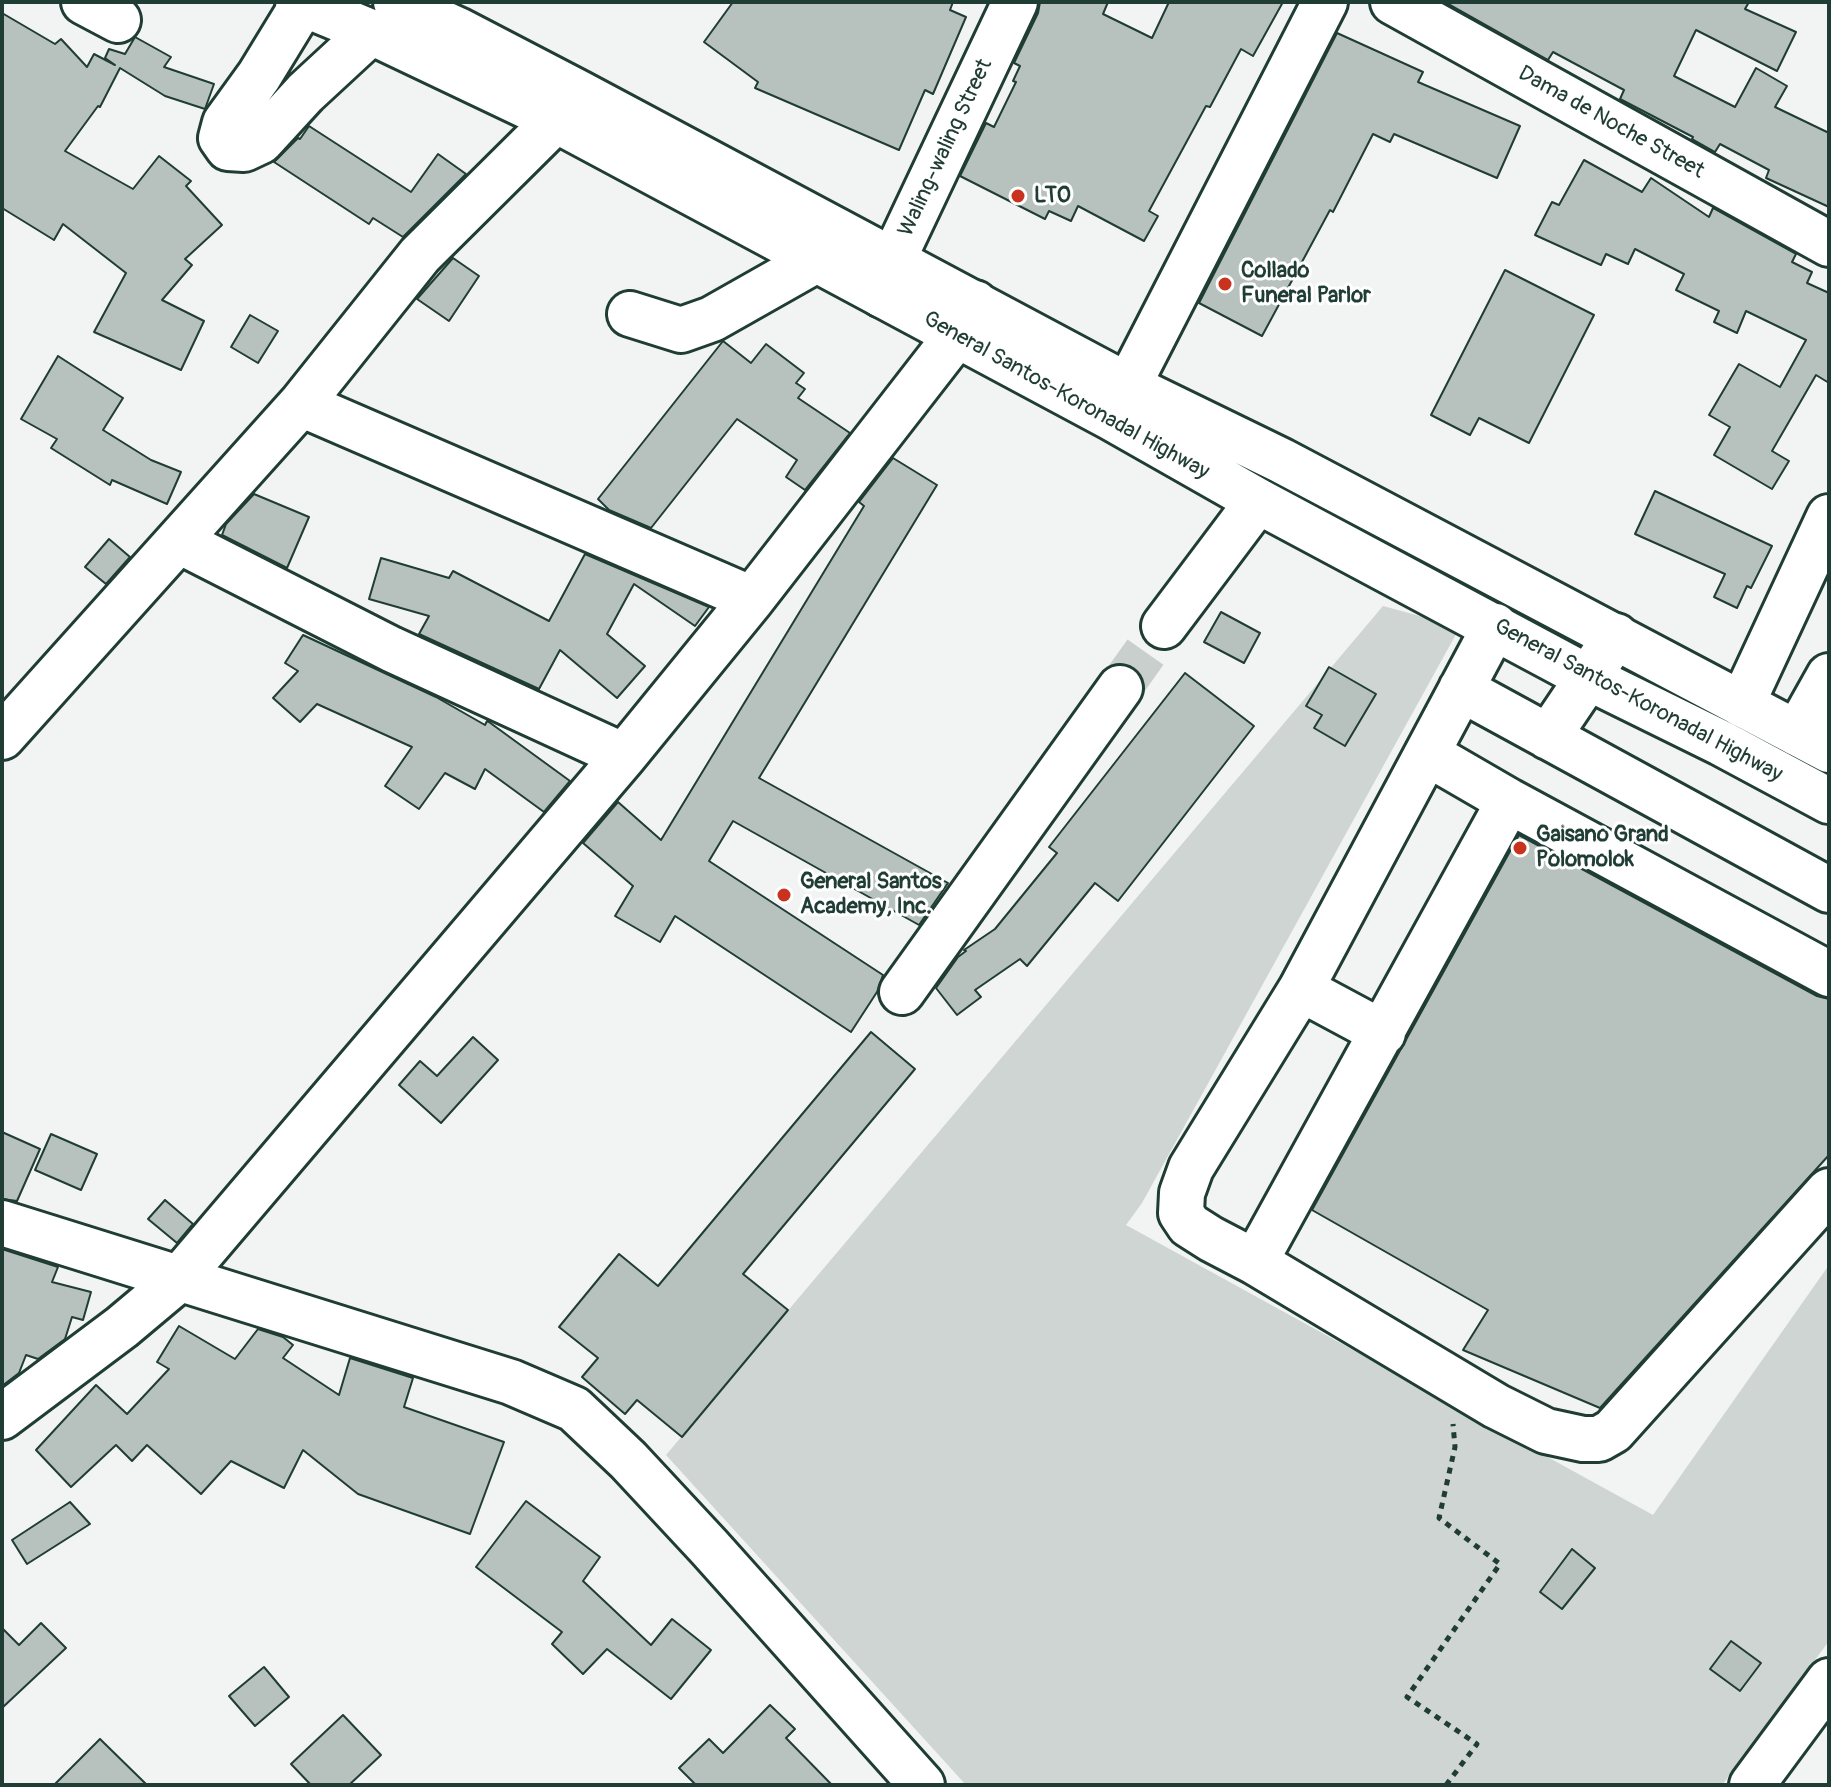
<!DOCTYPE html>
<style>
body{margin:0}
#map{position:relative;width:1831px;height:1787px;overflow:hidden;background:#f2f3f3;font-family:Pangolin,sans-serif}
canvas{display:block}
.frame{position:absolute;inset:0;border:4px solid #1f3d34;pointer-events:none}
</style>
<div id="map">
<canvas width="1831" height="1787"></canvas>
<div class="frame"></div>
</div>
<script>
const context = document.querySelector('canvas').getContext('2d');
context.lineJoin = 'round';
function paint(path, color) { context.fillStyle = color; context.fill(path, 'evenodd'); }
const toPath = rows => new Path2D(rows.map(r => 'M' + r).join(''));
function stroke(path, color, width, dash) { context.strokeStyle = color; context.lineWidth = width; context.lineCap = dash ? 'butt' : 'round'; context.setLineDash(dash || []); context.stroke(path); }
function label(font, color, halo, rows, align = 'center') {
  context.font = font + ' Pangolin,sans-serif'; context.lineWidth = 6; context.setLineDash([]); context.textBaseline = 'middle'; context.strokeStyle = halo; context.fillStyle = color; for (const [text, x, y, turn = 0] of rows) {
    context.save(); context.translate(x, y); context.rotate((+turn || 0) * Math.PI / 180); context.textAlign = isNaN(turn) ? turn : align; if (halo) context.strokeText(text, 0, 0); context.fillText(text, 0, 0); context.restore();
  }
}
paint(toPath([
 [1383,606,1460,627,1142,1203,1126,1225,1653,1515,1829,1265,1829,1641,1722,1785,966,1785,666,1455]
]), '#ced5d3');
const building = toPath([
 [733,2,953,2,950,10,966,17,933,94,925,90,899,150,755,88,758,82,704,42,733,2],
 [1040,2,1108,2,1103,14,1152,38,1169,2,1283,2,1253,56,1241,49,1210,107,1206,106,1149,211,1158,216,1144,241,1078,206,1071,221,1049,211,1045,219,960,176,986,123,994,127,1016,82,1013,81,1020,66,1014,63,1038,13,1040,2],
 [1445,2,1749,2,1745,9,1796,32,1777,71,1696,30,1674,76,1735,107,1756,68,1787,86,1775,107,1829,133,1829,207,1766,178,1769,170,1720,144,1715,152,1692,139,1693,137,1620,99,1624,90,1553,52,1548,60,1445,2],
 [2,13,55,44,61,39,87,67,94,54,115,65,105,58,109,49,125,54,135,37,171,57,164,67,214,84,205,109,165,96,120,68,100,107,98,106,65,151,133,189,159,156,191,181,186,186,222,225,185,259,192,265,162,300,204,321,181,370,94,332,126,273,63,224,54,240,2,208,2,13],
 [1337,33,1423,72,1418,82,1520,126,1497,178,1394,134,1390,142,1373,134,1333,212,1330,210,1262,336,1199,303,1337,33],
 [309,126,411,192,438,154,466,174,403,237,373,218,369,224,274,162,298,138,300,139,309,126],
 [1584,160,1642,192,1651,178,1709,217,1713,208,1796,254,1792,262,1812,272,1807,283,1829,293,1829,383,1816,375,1772,451,1789,461,1772,489,1714,455,1730,427,1709,415,1739,364,1780,387,1806,340,1746,311,1737,333,1714,322,1719,311,1676,290,1684,274,1635,249,1628,264,1606,254,1601,265,1535,235,1552,202,1559,205,1584,160],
 [453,258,479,276,449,321,417,299,453,258],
 [1505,270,1594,315,1529,443,1479,418,1470,435,1431,415,1505,270],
 [250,315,278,331,258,363,231,347,250,315],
 [723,341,751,363,766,344,804,373,796,383,805,389,798,398,850,433,805,490,786,477,797,460,737,419,651,528,609,510,598,499,723,341],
 [58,356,123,398,103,430,151,460,181,472,167,504,112,480,110,485,51,448,57,439,21,419,58,356],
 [893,458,937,485,759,778,948,883,919,925,733,821,709,861,883,975,877,992,851,1032,675,916,660,942,615,916,633,886,583,843,618,802,661,840,864,506,859,502,893,458],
 [1655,491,1772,546,1751,588,1747,586,1737,608,1714,597,1725,574,1635,534,1655,491],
 [254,494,309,517,287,568,222,535,226,524,254,494],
 [109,539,130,557,106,584,85,567,109,539],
 [585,554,709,607,695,626,634,584,607,634,645,666,617,698,560,650,539,689,419,634,429,616,369,599,381,558,449,578,453,571,549,621,585,554],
 [1221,612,1260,633,1244,663,1204,642,1221,612],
 [303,635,436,697,485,725,487,721,489,722,570,781,544,812,485,769,475,789,445,773,419,809,385,786,412,747,317,704,300,722,273,698,298,671,285,663,303,635],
 [1329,667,1376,694,1345,746,1314,728,1322,715,1306,706,1329,667],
 [1185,673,1254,726,1118,901,1095,883,1027,966,1020,959,975,990,981,997,957,1015,936,988,958,957,966,951,964,950,995,929,1057,853,1049,847,1185,673],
 [1519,835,1817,996,1829,999,1829,1155,1600,1408,1463,1350,1488,1310,1312,1210,1519,835],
 [871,1032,915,1069,743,1274,788,1310,682,1437,637,1400,625,1414,582,1377,598,1358,559,1327,619,1254,658,1286,871,1032],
 [473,1037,498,1060,441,1123,399,1085,420,1061,437,1076,473,1037],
 [2,1132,40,1149,17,1201,2,1199,2,1132],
 [51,1134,97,1154,81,1190,35,1170,51,1134],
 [165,1200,193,1224,177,1243,148,1219,165,1200],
 [2,1249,58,1267,52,1282,91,1292,83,1320,72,1317,65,1339,38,1359,26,1355,19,1373,2,1386,2,1249],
 [179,1326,235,1359,258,1329,283,1337,293,1345,283,1358,339,1395,350,1358,413,1378,404,1407,504,1442,470,1534,358,1494,303,1450,284,1488,231,1461,201,1494,147,1445,132,1461,116,1445,71,1487,36,1450,96,1385,127,1414,169,1369,157,1362,179,1326],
 [526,1501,600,1557,583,1581,651,1645,672,1619,711,1650,671,1699,607,1649,583,1674,552,1644,562,1632,476,1567,526,1501],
 [70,1502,90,1524,27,1564,12,1540,70,1502],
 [1572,1549,1595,1568,1562,1609,1540,1592,1572,1549],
 [41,1623,66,1648,2,1708,2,1628,19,1645,41,1623],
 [1731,1641,1761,1663,1740,1691,1710,1669,1731,1641],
 [264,1667,289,1697,255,1726,229,1696,264,1667],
 [770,1705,795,1729,786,1738,832,1785,696,1785,679,1768,709,1739,723,1753,770,1705],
 [343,1715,381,1755,349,1785,311,1785,291,1764,343,1715],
 [100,1739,147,1785,54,1785,100,1739]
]);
paint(building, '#b7c1bd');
stroke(building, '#1f3d34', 2);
stroke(toPath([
 [1120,688,1164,626]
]), '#c8cfcd', 44, [44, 22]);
const minor = toPath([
 [84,2,118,20],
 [1393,2,1829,244],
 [303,4,259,76,225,123,221,138,228,148,244,149,261,141,305,93,371,32],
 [556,120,420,255,301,404,752,599],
 [882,295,893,260,1015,2],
 [630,314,681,330,712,319,818,259],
 [1128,386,1325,2],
 [179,541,391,649,624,756],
 [1164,626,1258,501],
 [1495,626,1301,989,1191,1168,1182,1193,1181,1213,1189,1225,1211,1239,1255,1262,1496,1406,1546,1431,1583,1439,1599,1439,1613,1431,1829,1191],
 [1461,689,1829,890],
 [1742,704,1829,517],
 [1797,733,1829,676],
 [2,737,301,404],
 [1548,737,1616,636],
 [1428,754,1509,801,1829,974],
 [1301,989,1383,1033],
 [902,992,1120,688],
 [2,1223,511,1382,574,1409,628,1460,709,1547,922,1785],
 [1255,1262,1509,801],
 [2,1417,122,1327,178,1280,624,756,752,599,957,335,975,303],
 [1752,1785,1829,1681]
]);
const highway = toPath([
 [298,2,371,32,556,120,1112,418,1258,501,1587,677,1721,743,1829,801],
 [396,2,458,30,579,93,1128,386,1282,461,1829,750]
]);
stroke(minor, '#1f3d34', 50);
stroke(highway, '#1f3d34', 50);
stroke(toPath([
 [1446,1785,1477,1744,1407,1697,1500,1564,1439,1518,1455,1447,1453,1424]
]), '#1f3d34', 5, [6, 6]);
stroke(minor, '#fff', 44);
stroke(highway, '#fff', 44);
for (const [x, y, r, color] of [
 [1018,196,8,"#c8321e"],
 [1225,284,8,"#c8321e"],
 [1520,848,8,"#c8321e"],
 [784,895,8,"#c8321e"]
]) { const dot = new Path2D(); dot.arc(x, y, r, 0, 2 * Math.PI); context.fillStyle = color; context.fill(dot); stroke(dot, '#fff', 3); }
label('22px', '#1f3d34', '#fff', [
 ["Dama de Noche Street",1611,123,29],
 ["Waling-waling Street",946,148,-65],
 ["General Santos-Koronadal Highway",1066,396,29],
 ["General Santos-Koronadal Highway",1638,701,28]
]);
label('bold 22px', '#1f3d34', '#fff', [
 ["LTO",1034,196],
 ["Collado",1241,271],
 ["Funeral Parlor",1241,296],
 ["Gaisano Grand",1536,835],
 ["Polomolok",1536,860],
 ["General Santos",800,882],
 ["Academy, Inc.",800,907]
], 'left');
</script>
